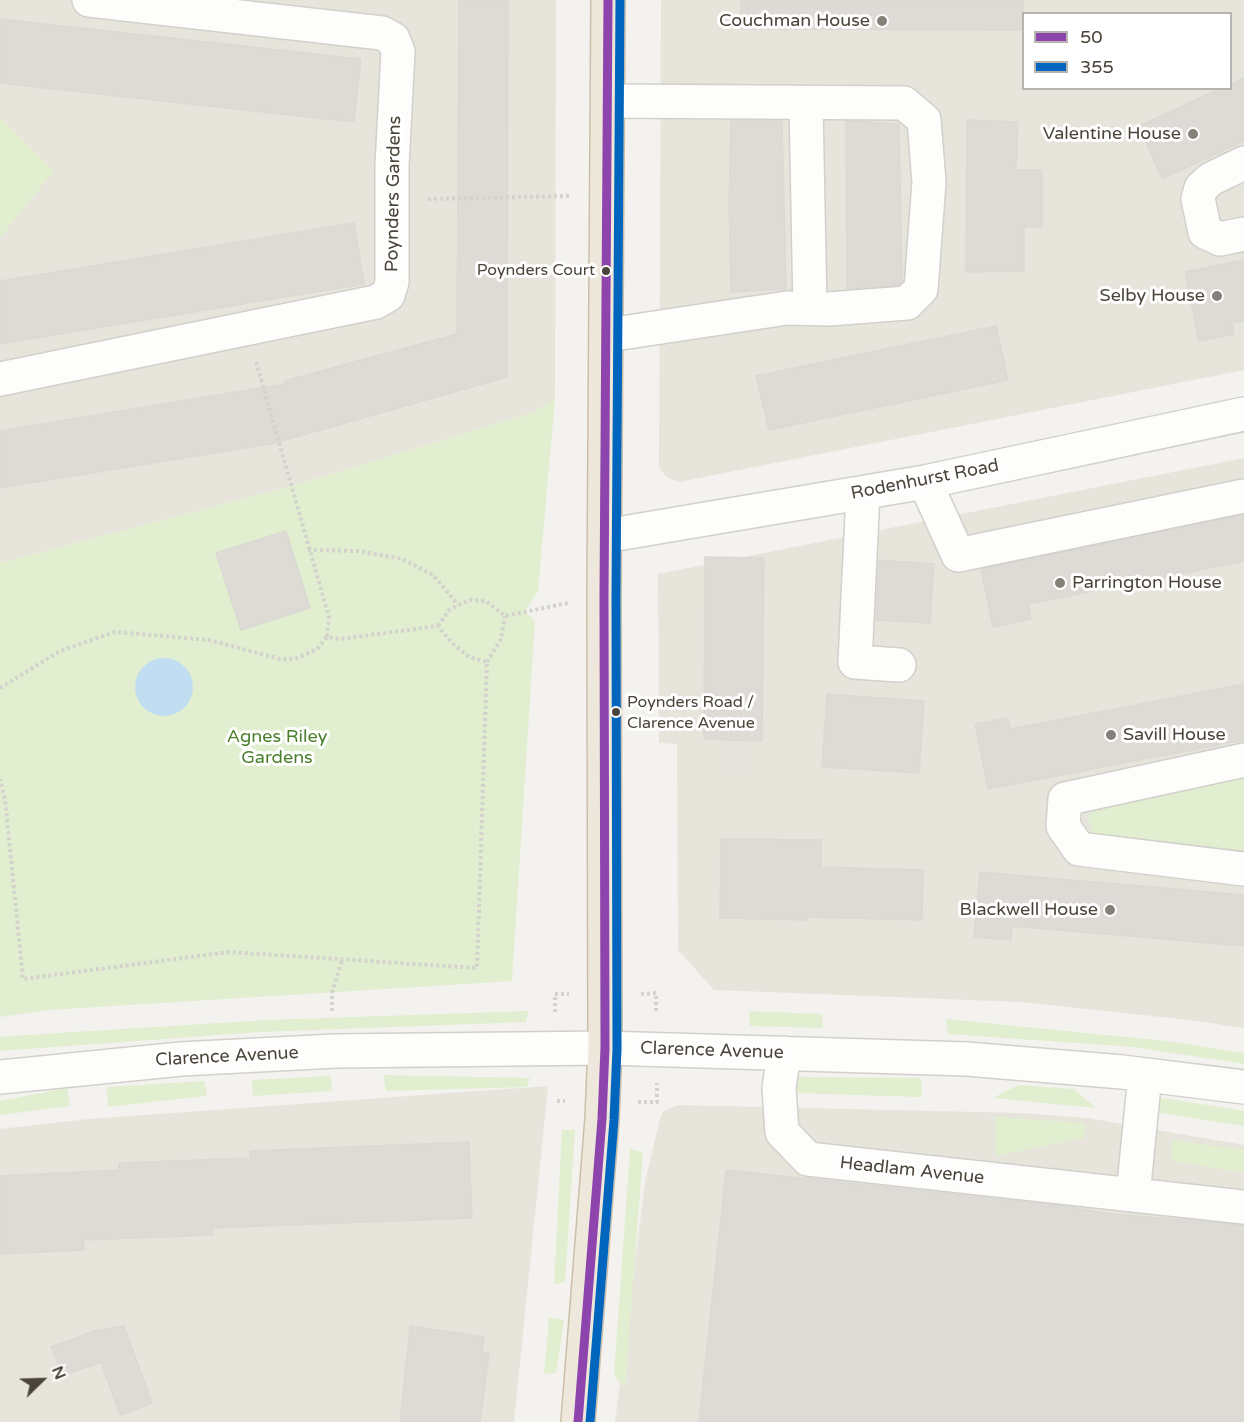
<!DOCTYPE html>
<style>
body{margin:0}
#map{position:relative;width:1244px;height:1422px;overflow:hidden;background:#f4f2ee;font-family:"Varela Round",sans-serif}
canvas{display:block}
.legend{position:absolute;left:1022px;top:12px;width:210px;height:78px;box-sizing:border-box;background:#fff;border:2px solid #b7b4b0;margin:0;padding:8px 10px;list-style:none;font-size:18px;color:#4b4439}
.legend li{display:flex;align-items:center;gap:12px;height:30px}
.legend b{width:30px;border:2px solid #b7b4b0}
.north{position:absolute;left:12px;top:1350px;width:60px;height:60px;-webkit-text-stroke:4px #fff;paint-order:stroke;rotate:67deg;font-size:16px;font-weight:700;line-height:24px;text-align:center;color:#4b4439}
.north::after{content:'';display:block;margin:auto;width:21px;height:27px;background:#4b4439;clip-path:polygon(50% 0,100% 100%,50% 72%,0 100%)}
</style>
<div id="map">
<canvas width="1244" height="1422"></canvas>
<ul class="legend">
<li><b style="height:8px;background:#8e44ad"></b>50</li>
<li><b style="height:8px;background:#0065bd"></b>355</li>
</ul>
<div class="north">N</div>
</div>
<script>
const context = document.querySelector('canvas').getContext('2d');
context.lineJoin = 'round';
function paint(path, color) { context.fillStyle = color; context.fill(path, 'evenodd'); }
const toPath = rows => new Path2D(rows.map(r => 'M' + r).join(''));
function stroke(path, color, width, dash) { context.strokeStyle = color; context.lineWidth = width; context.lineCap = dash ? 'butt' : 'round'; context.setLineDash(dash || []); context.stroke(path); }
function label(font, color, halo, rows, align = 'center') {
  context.font = font + ' "Varela Round",sans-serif'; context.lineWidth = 6; context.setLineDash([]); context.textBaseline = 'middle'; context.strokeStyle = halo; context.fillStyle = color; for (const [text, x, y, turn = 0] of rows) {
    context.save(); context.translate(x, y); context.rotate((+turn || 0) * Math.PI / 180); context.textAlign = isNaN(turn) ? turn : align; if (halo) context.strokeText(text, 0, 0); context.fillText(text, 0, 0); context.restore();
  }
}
paint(toPath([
 [0,0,556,0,555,399,534,412,299,484,0,563],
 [661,0,1244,0,1244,370,679,482,666,477,659,466],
 [1024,14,1230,14,1230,88,1024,88],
 [1244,458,1244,1028,1189,1020,1021,1002,714,990,678,950,677,744,659,743,658,574],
 [548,1086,514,1422,0,1422,0,1129,89,1119],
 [677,1105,1021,1113,1088,1118,1244,1145,1244,1422,615,1422,645,1182,660,1119,663,1112]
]), '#e7e4dc');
paint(toPath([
 [720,740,750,741,751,773,720,771]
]), '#e6e2de');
paint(toPath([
 [0,117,54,171,0,238],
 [555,399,538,591,525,611,535,621,512,981,48,1010,0,1017,0,563,299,484,534,412],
 [1244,773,1244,854,1099,844,1093,833,1088,818,1096,805],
 [528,1011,526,1022,260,1032,0,1051,0,1037,9,1036,267,1020],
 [749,1011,822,1014,823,1028,750,1026],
 [946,1019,1166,1041,1244,1053,1244,1064,1134,1047,948,1034],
 [383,1075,530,1078,527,1087,386,1091],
 [331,1076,332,1091,253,1096,252,1080],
 [791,1077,921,1078,922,1097,791,1093],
 [204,1081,207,1096,108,1107,107,1087],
 [1018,1085,1074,1089,1096,1108,993,1098],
 [67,1088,70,1106,0,1115,0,1101],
 [1164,1098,1244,1111,1244,1126,1141,1110],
 [996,1117,1086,1123,1084,1138,996,1156],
 [562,1130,575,1130,565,1282,554,1284],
 [1172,1140,1244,1150,1244,1173,1172,1161],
 [630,1149,643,1152,625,1389,614,1375],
 [549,1317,564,1320,556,1373,544,1374]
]), '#e1eecf');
paint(toPath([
 '135 687a29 29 0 1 1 58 0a29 29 0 1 1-58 0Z'
]), '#c0ddf1');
const building = toPath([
 [459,0,508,0,507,377,275,443,0,488,0,431,285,384,284,381,457,334,459,0],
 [741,0,1023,0,1023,30,741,29,741,0],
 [0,19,361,59,354,122,0,83,0,19],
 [1244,78,1244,141,1162,179,1139,126,1222,88,1230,88,1230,85,1244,78],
 [967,120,1018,122,1016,170,1042,170,1042,227,1024,227,1024,271,966,272,967,120],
 [731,121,782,121,786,289,731,292,729,203,731,121],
 [846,121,899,124,902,281,899,285,847,289,846,121],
 [354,223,364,284,0,344,0,281,354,223],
 [1244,260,1244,321,1232,323,1234,334,1199,341,1185,272,1244,260],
 [996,326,1008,380,769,430,756,376,996,326],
 [1244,515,1244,561,1028,604,1031,619,993,627,981,569,1244,515],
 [286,531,310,608,241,630,216,553,286,531],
 [705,557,764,558,762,741,704,739,705,557],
 [879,560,934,564,930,623,876,620,879,560],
 [1244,684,1244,740,988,789,975,724,1008,718,1011,729,1244,684],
 [827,694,924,701,919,773,822,767,827,694],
 [721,839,821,840,821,867,923,870,922,920,808,917,807,920,720,918,721,839],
 [980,872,1244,895,1244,946,1012,926,1011,940,974,937,980,872],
 [469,1142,472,1218,212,1228,212,1235,83,1240,84,1250,0,1254,0,1176,119,1170,119,1163,250,1158,250,1151,469,1142],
 [726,1170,1062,1206,1112,1214,1244,1225,1244,1422,699,1422,726,1170],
 [124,1326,152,1403,120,1415,101,1362,63,1376,51,1347,94,1331,124,1326],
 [410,1326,484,1337,482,1352,489,1354,480,1422,400,1422,410,1326]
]);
paint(building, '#dedbd6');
stroke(building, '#dcd9d4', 1.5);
const minor = toPath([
 [806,103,810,308],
 [1244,163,1211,179,1201,188,1198,199,1205,232,1220,239,1244,234],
 [608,335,787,308,828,309,907,303,921,289,929,182,924,120,904,103,609,101],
 [0,379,376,302,388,295,392,282,392,166,398,51,393,39,382,33,89,0],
 [925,482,958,555,1244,496],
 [863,493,855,662,899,665],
 [605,536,925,482,1244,414],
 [1244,760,1065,799,1063,826,1079,849,1244,869],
 [784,1053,779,1088,782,1132,808,1159,1133,1195],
 [1145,1075,1133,1195,1244,1207],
 [0,1077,181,1059,335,1051,605,1048,967,1059,1122,1072,1244,1087]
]);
const highway = toPath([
 [578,1422,602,1119,605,1048,604,596,608,0]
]);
stroke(minor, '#d2d0cb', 36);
stroke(highway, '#ccbfa9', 36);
stroke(toPath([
 [428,199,571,196],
 [256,362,329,617,327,637],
 [308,550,358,551,402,559,433,575,458,605],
 [438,626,450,609,470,600,486,601,505,616,568,603],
 [487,662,501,639,505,616],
 [0,688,60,651,115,632,209,640,280,659,295,659,317,649,327,637,340,639,438,626,452,643,469,657,487,662,477,968,229,952,23,979,5,799,0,779],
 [641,994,656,993,656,1013],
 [332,1011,332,993,342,960],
 [555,1012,555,994,569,994],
 [557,1101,565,1101],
 [638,1102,657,1102,657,1083]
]), '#d3d2cc', 4, [3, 3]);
stroke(minor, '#fdfdfc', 33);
stroke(highway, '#ede8db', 33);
stroke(toPath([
 [578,1422,602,1119,605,1048,604,596,608,0]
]), '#8e44ad', 9);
stroke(toPath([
 [590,1422,614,1120,617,1049,616,596,620,0]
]), '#0065bd', 9);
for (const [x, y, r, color] of [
 [882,21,6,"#868178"],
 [1193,134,6,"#868178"],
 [606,271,5,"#4b4439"],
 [1217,296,6,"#868178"],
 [1060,583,6,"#868178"],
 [616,712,5,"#4b4439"],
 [1111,735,6,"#868178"],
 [1110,910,6,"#868178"]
]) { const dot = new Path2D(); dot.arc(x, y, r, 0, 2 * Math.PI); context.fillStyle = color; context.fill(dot); stroke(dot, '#fff', 2); }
label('16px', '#4b4439', '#fff', [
 ["Poynders Court",595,271],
 ["Poynders Road /",627,703,"left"],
 ["Clarence Avenue",627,724,"left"]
], 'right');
label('18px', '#4b4439', '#fff', [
 ["Couchman House",870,21],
 ["Valentine House",1181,134],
 ["Selby House",1205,296],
 ["Parrington House",1072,583,"left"],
 ["Savill House",1123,735,"left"],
 ["Blackwell House",1098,910]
], 'right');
label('18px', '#4b4439', '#fff', [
 ["Poynders Gardens",394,194,-89],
 ["Rodenhurst Road",925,480,-11],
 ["Clarence Avenue",712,1051,2],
 ["Clarence Avenue",227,1057,-3],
 ["Headlam Avenue",912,1171,6]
]);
label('18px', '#4a7f2a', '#fff', [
 ["Agnes Riley",277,737],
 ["Gardens",277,758]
]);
</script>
